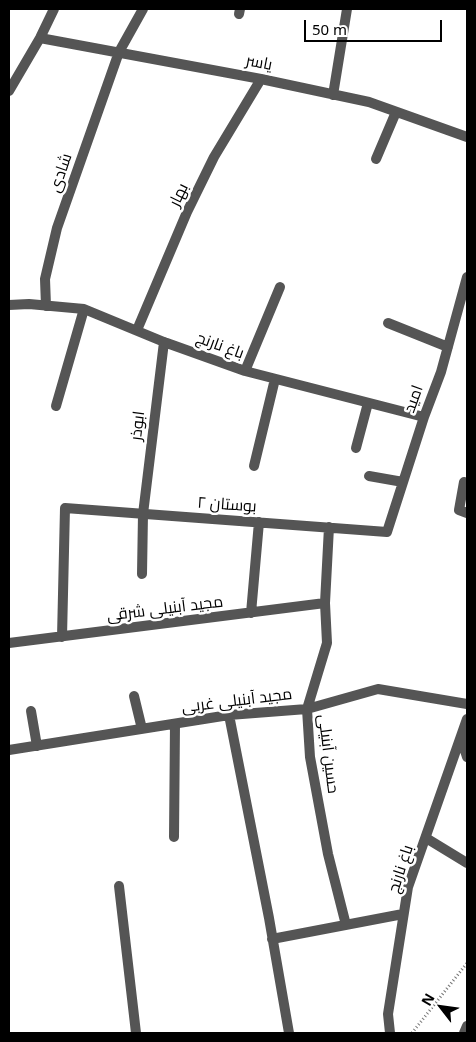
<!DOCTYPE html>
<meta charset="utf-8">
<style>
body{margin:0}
#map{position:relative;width:476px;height:1042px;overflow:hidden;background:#fff;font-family:"Noto Sans",sans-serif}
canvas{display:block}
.frame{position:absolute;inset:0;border:10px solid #000;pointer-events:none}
.north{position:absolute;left:416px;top:982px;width:50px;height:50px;-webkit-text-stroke:4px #fff;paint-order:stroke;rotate:300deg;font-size:14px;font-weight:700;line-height:20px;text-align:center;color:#000}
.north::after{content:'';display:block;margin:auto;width:18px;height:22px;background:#000;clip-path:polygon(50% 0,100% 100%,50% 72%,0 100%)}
.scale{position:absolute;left:304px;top:20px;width:138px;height:22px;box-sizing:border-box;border:2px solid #000;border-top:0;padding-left:6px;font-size:15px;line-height:18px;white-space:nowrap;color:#000;-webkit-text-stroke:4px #fff;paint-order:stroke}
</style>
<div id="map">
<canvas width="476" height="1042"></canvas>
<div class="frame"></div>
<div class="north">N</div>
<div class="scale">50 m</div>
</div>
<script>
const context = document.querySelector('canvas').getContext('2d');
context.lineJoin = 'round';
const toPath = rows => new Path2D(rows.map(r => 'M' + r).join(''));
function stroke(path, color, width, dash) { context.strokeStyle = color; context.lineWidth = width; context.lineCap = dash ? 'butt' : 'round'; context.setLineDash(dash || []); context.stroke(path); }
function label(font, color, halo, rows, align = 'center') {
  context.font = font + ' "Noto Sans",Cairo,sans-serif'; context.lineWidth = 5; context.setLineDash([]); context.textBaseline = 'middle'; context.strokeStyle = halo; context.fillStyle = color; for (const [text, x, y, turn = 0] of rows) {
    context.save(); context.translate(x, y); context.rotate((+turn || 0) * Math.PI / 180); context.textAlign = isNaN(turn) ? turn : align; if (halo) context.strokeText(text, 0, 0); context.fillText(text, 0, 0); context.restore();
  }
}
stroke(toPath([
 [412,1033,467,963]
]), '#777', 3, [1, 2.5]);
stroke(toPath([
 [239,14,240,9],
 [40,38,261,79,369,102,467,137],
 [9,91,40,38,54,9],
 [333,95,347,9],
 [376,159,396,112],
 [9,305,29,304,84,309,164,342,245,371,424,417],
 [46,306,45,279,57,228,119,52,143,9],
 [388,323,448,347],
 [137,330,187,212,214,157,261,79],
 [245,371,280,287],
 [56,406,84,309],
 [356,448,368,403],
 [254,466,275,379],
 [369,476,403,482],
 [464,482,459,510,467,513],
 [329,527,325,603,327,643,307,709,310,757,328,854,346,925],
 [142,574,143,514,164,342],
 [251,613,259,522],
 [62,637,65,508,387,532,424,417,441,372,467,277],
 [9,643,325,603],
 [134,696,142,729],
 [31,711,37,746],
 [229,715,269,918,289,1033],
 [461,738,467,757],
 [9,750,229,715,307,709,378,689,467,704],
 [174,837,175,724],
 [426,838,467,863],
 [119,886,136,1033],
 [272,939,403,914],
 [390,1033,388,1014,408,887,467,719],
 [464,1033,467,1026]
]), '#555', 10);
label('16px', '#000', '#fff', [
 ["یاسر",259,63,11],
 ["شادی",61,173,-71],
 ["بهار",179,195,-64],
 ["باغ نارنج",220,346,20],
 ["امید",414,399,-70],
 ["ابوذر",138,426,-83],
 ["بوستان ۲",227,505,4],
 ["مجید آبنیلی شرقی",165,609,-7],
 ["مجید آبنیلی غربی",237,701,-7],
 ["حسین آبنیلی",328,754,83],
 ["باغ نارنج",401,869,-72]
]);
</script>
